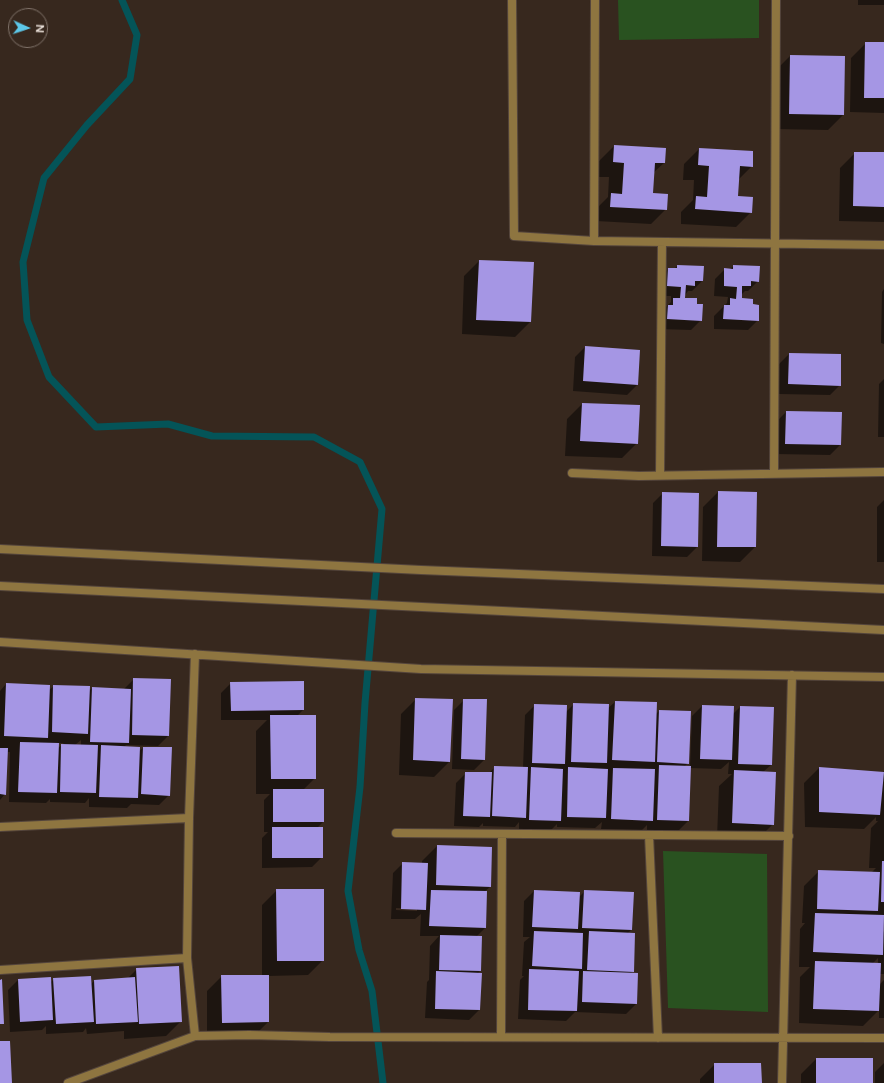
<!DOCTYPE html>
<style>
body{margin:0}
#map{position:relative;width:884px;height:1083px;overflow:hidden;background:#37281e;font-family:Figtree,sans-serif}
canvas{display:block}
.north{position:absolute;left:8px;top:8px;width:40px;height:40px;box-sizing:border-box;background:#37281e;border:1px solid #7f7269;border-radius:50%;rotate:93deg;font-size:11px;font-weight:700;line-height:16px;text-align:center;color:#eae0d9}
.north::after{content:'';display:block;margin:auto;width:14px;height:18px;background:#5cc7e8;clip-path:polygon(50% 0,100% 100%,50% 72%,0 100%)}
</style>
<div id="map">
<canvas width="884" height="1083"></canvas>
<div class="north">N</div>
</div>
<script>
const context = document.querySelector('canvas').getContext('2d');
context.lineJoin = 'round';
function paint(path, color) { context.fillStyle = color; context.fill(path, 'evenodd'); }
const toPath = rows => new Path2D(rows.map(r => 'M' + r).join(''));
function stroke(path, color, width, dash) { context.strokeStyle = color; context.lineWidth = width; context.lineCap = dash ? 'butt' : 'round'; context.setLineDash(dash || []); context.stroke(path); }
paint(toPath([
 [618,0,759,0,759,38,619,40],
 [663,851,767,854,768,1012,668,1008]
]), '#295220');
paint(toPath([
 [858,0,884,0,884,5,858,5],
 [866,43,884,43,884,113,850,112,851,58],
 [790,56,843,115,828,130,774,129,775,71],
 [614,146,664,163,653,173,652,194,666,209,651,224,596,221,596,209,608,197,609,177,598,177,599,161],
 [699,149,752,166,738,180,737,197,751,212,736,227,681,224,681,212,693,200,694,180,683,180,684,164],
 [855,153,884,153,884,222,839,221,840,168],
 [479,261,530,322,515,337,462,334,464,276],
 [677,266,702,281,692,291,688,291,685,295,684,299,701,320,691,330,658,329,664,309,671,302,671,296,658,296,658,279,668,269,674,269],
 [734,266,758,281,748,291,745,291,741,295,741,299,752,305,758,320,748,330,714,329,714,316,727,303,728,297,714,296,715,279,725,269,730,269],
 [884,289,884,344,881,343,882,292],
 [585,347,637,385,627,395,573,391,575,357],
 [789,354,840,385,830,395,779,394,779,364],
 [884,379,884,437,878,437,879,384],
 [582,404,637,443,622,458,565,456,567,419],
 [786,412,840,445,830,455,775,454,776,422],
 [718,492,756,492,755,547,740,562,702,561,703,507],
 [663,493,697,547,687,557,652,556,653,503],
 [884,500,884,562,877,562,877,507],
 [134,679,168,736,158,746,126,745,124,747,139,751,143,748,169,795,159,805,131,804,127,808,89,807,89,798,85,803,50,802,50,799,46,803,9,802,10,752,7,752,5,794,0,800,0,691,6,684,49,690,54,686,88,692,92,688,124,689],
 [81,740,81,745,75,745],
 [58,743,64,743,58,748],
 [303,682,303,710,297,716,315,778,303,790,323,822,317,828,322,857,312,867,262,868,262,838,268,832,264,832,264,800,270,794,256,794,256,731,267,720,221,720,221,693,231,683],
 [416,699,449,762,434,777,399,775,401,714],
 [464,700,486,700,484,760,474,770,452,769,454,710],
 [615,702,655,715,659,711,688,763,684,767,690,767,692,716,702,706,733,714,740,707,771,765,763,772,773,824,758,839,717,838,719,786,732,774,728,774,729,762,721,769,690,768,688,821,678,831,647,830,647,825,642,830,601,829,602,822,595,828,557,827,557,824,550,831,519,829,519,822,515,827,483,826,483,823,479,827,454,826,456,783,466,773,489,773,495,767,523,768,525,715,535,705,566,712,574,704,607,709],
 [819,768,882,773,884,771,884,917,883,932,884,931,884,974,879,974,879,985,884,980,884,1018,879,1018,879,1010,863,1026,799,1023,800,977,810,967,799,967,800,929,805,923,802,923,804,886,819,871,871,873,876,868,869,868,871,828,878,821,876,821,876,817,864,829,805,827,804,783],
 [878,958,878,964,872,964],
 [437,846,490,887,484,892,485,928,476,937,480,971,477,974,479,1010,469,1020,425,1018,427,982,429,980,430,946,439,936,420,936,421,914,415,919,391,919,393,873,403,863,422,864,422,861],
 [396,908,417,909,417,911,396,910],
 [277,890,323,960,308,975,268,976,268,1022,253,1037,207,1037,207,991,222,976,262,976,262,905],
 [534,891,579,897,585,891,631,930,627,934,633,971,630,974,636,1004,626,1014,575,1012,566,1021,518,1019,520,980,524,976,522,976,524,942,530,937,523,937,524,901],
 [137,969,181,1021,166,1036,124,1039,124,1031,87,1034,86,1028,83,1032,46,1034,46,1026,42,1030,10,1032,8,990,18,980,50,983,54,979,91,984,94,981,127,979],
 [816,1059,872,1083,801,1083,801,1074],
 [884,1063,884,1083,875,1083,875,1072],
 [715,1064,761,1083,700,1083,700,1079]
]), '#0007');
stroke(toPath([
 [122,0,137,35,130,79,87,125,44,178,23,262,27,320,49,377,96,427,168,424,212,436,314,437,360,462,382,509,365,703,360,787,348,891,359,950,372,991,383,1083]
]), '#045458', 7);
paint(toPath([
 [865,42,884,42,884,98,864,98],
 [790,55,845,56,844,115,789,114],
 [614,145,666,148,665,163,655,163,653,193,668,194,667,210,610,207,611,193,622,194,624,163,613,162],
 [699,148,753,151,753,167,740,166,738,196,753,197,752,213,695,209,696,196,707,197,709,166,698,165],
 [854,152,884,152,884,207,853,206],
 [479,260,534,262,531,322,476,320],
 [677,265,704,266,703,281,695,281,695,286,686,285,685,298,697,298,697,304,703,304,702,321,667,319,668,305,673,305,673,298,680,298,681,287,667,286,668,268,677,268],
 [733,265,760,266,759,282,751,281,751,286,742,286,742,298,753,299,753,304,759,305,759,321,723,319,724,305,730,305,730,298,736,299,737,287,724,286,724,268,733,269],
 [585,346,640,350,638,385,583,381],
 [789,353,841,354,841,386,788,384],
 [582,403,640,405,638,444,580,441],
 [786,411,842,412,841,445,785,444],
 [718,491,757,492,756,547,717,547],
 [662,492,699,493,698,547,661,546],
 [133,678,171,679,169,736,132,735],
 [304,681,304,710,231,711,230,682],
 [6,683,50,685,48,738,4,736],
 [53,685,90,686,88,734,52,732],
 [92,687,131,689,129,743,90,742],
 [415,698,453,699,450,762,413,760],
 [463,699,487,699,485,760,461,759],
 [615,701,657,702,655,762,612,760],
 [573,703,609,704,607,763,571,762],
 [534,704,567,705,565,764,532,763],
 [702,705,734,706,732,760,700,759],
 [740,706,774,707,772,765,738,764],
 [659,710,691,711,689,764,657,762],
 [270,715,316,715,316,779,271,779],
 [20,742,59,743,57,793,18,792],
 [61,744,98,745,96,793,60,792],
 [101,745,140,747,138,798,99,797],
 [143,747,172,747,170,796,141,794],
 [0,748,8,748,6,795,0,794],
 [659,765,691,766,689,821,657,820],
 [494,766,528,767,526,818,492,816],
 [531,767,563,769,561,821,529,820],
 [568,767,608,769,606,818,567,817],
 [819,767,884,772,880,815,819,812],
 [613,768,655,769,653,821,611,819],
 [734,770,776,772,774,825,732,823],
 [465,772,492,772,490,817,463,816],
 [273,789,324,789,324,822,273,822],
 [272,827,323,827,323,858,272,858],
 [437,845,492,847,491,887,436,885],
 [882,861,884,861,884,902,881,902],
 [402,862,428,863,426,910,401,909],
 [818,870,880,872,878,911,817,909],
 [276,889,324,889,324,961,277,961],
 [431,890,487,891,486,928,429,926],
 [534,890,580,892,578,929,532,927],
 [584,890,634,892,632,930,582,928],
 [815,913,884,915,883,955,813,952],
 [534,931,583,933,582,969,532,966],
 [589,931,635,933,634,972,587,970],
 [440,935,482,936,481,971,439,970],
 [815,961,881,963,879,1011,813,1009],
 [179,966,182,1022,139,1024,136,968],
 [529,969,579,971,577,1011,528,1010],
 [436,971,482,973,480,1010,435,1009],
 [583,971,638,973,637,1004,582,1002],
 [221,975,269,975,269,1022,222,1023],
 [91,976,94,1022,56,1024,53,978],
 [51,977,53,1020,20,1022,18,979],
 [135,977,138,1022,96,1024,94,980],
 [2,979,4,1024,0,1024,0,980],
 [0,1041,10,1041,12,1083,0,1083],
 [816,1058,873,1058,873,1083,816,1083],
 [714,1063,761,1063,762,1083,714,1083]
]), '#a596e4');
const minor = toPath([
 [512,0,514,236,594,241,884,245],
 [594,241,595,0],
 [572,473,639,476,884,472],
 [774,474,776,0],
 [660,475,662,242],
 [0,642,421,669,884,677],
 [0,827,189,818],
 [396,833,789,836],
 [649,835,658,1038],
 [0,970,187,958],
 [195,1036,249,1035,330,1037,884,1038],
 [501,1037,502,834],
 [68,1083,195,1036,187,958,189,818,195,654],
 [782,1083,792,675]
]);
const tertiary = toPath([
 [0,549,421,570,884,589],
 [0,586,884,630]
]);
stroke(minor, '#54453c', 10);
stroke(tertiary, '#54453c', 10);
stroke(minor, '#8e7540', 8);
stroke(tertiary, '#8e7540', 8);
</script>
